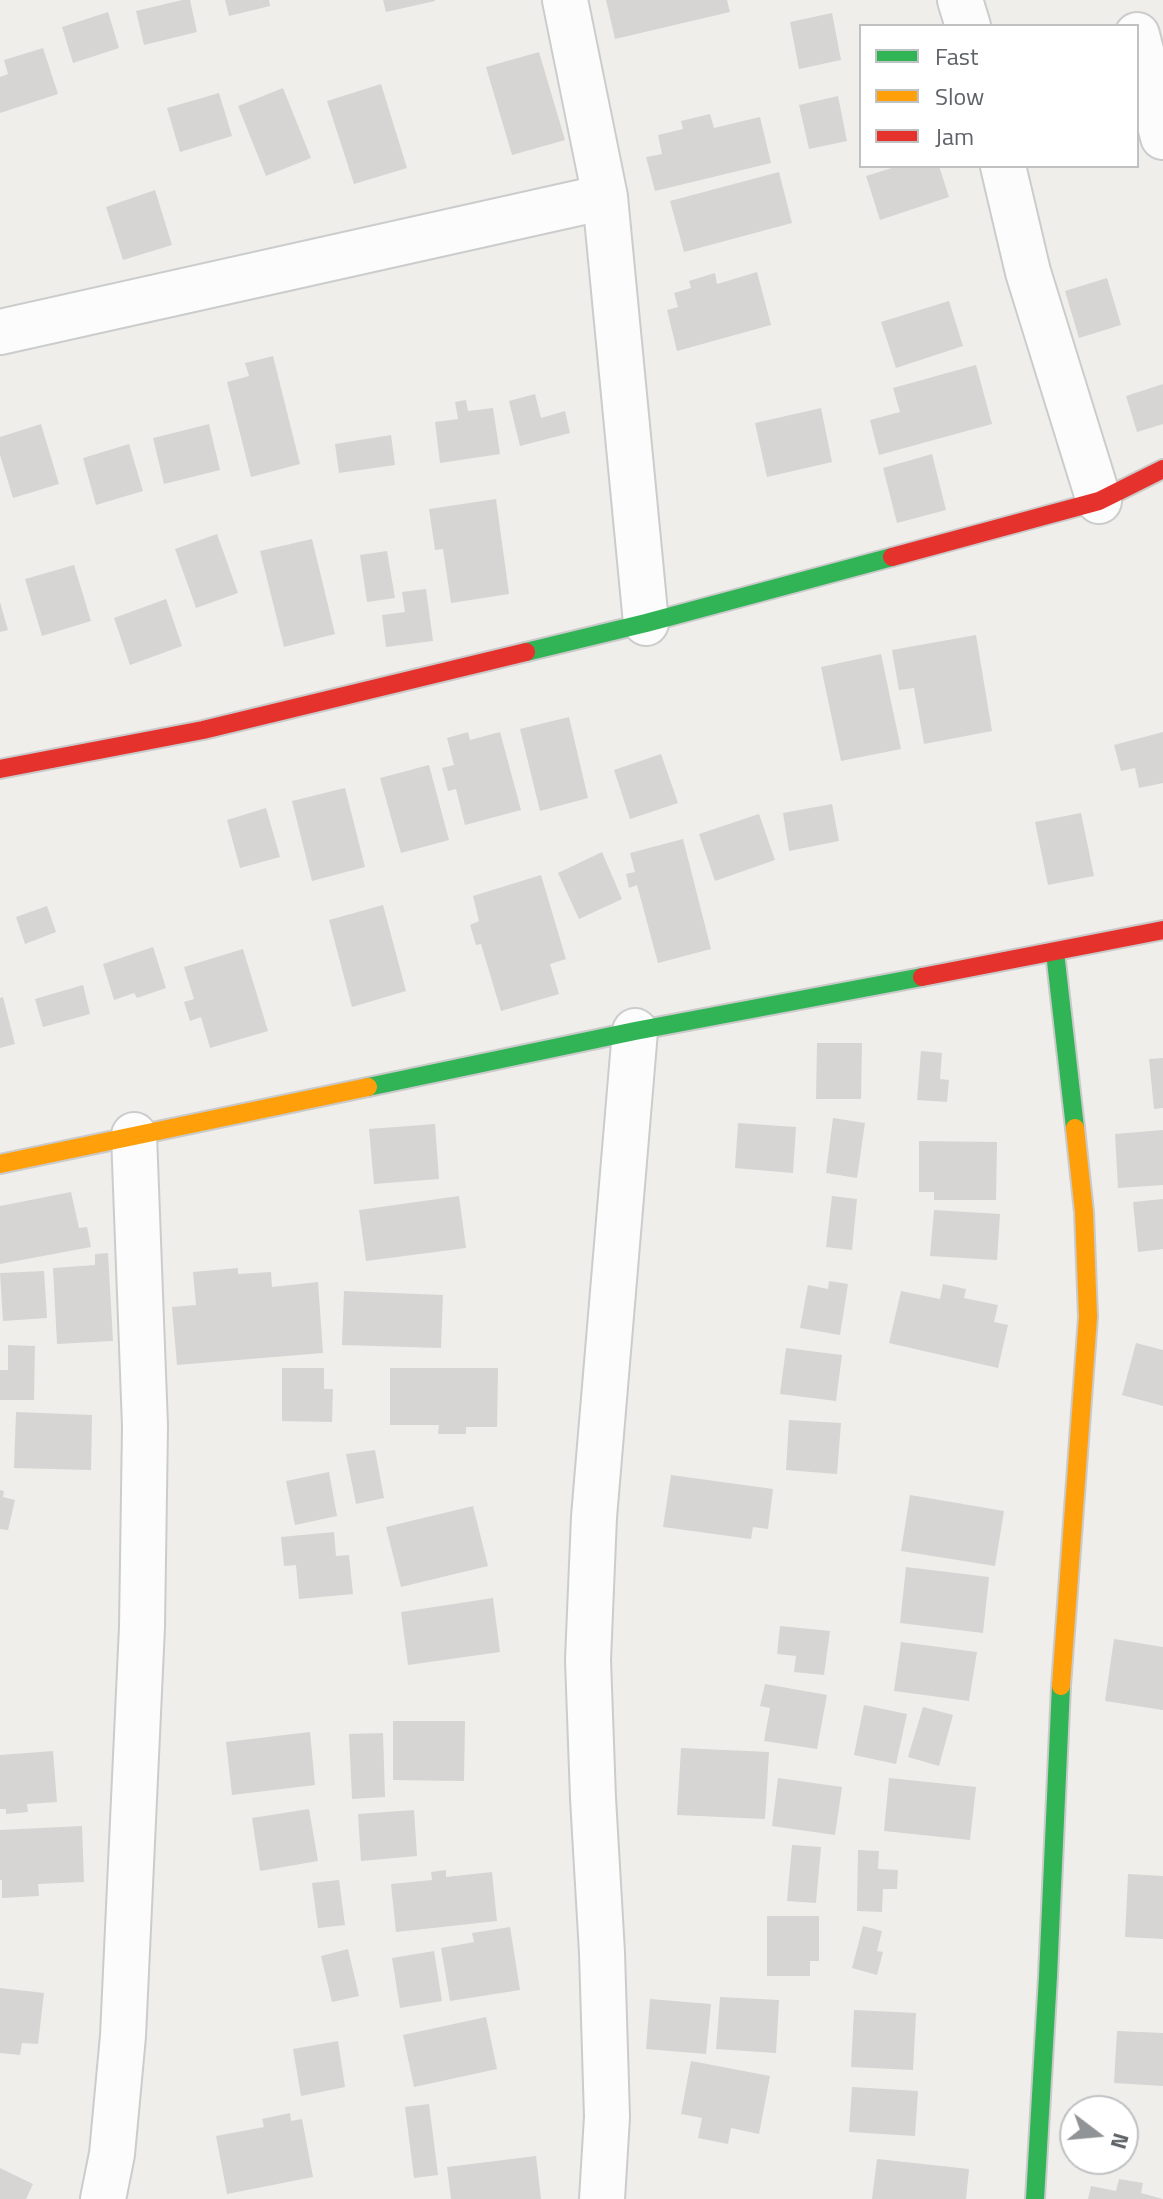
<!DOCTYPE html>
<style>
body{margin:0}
#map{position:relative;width:1163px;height:2199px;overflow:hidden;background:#efeeea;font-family:"Titillium Web",sans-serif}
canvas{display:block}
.legend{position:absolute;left:859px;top:24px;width:280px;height:144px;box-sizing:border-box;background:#fff;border:2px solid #bfc1c3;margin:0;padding:10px 14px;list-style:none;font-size:24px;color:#5f6368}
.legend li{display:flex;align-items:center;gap:16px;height:40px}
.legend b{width:40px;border:2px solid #bfc1c3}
.north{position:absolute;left:1059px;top:2095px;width:80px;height:80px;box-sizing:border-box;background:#fff;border:2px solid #bfc1c3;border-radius:50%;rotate:106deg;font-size:22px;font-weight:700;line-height:32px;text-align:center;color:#5f6368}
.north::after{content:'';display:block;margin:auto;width:28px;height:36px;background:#919496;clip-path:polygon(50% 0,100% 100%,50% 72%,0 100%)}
</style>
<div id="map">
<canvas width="1163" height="2199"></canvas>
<ul class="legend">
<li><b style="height:10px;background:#30b455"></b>Fast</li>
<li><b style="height:10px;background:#ff9f0a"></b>Slow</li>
<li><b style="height:10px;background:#e5322d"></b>Jam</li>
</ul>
<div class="north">N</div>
</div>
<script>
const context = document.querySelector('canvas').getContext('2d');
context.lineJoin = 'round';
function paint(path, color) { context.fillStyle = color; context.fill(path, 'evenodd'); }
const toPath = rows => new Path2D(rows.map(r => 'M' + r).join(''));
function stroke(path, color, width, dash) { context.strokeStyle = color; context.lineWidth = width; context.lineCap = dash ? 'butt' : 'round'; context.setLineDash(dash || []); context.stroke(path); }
paint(toPath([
 [182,0,190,0,197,32,144,45,136,11],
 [225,0,269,0,270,6,229,16],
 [383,0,435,0,435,1,386,12],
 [606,0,727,0,730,12,615,39],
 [108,12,119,48,73,63,62,27],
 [832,13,841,60,799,69,790,22],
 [43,48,58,94,0,113,0,77,8,74,4,60],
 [539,52,565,140,512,155,486,67],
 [381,84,407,168,354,184,327,101],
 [283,88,311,158,266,176,238,106],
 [219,93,232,136,180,152,167,108],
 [838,96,847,141,809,149,799,105],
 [710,114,714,128,760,117,771,163,655,191,646,157,662,154,658,135,683,129,681,121],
 [898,166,939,166,949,197,880,220,866,176],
 [779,172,792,223,684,252,670,201],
 [155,190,172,245,123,260,106,207],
 [757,272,771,325,677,351,667,310,678,307,674,293,691,288,689,281,715,273,717,284],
 [1107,278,1121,325,1079,338,1065,291],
 [949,301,963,346,896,368,881,322],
 [273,356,300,464,251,477,227,382,249,376,245,363],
 [976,365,992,424,879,455,870,420,900,412,893,388],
 [1163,384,1163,424,1137,432,1126,396],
 [535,394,541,418,565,411,570,433,520,446,509,401],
 [466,400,468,411,493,408,500,454,440,463,435,422,458,419,455,402],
 [821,408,832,462,767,477,755,423],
 [41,424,59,484,13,498,0,455,0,437],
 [209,424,220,470,164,484,153,438],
 [391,435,395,465,339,473,335,444],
 [129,444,143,491,96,505,83,458],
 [932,454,946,510,897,523,883,468],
 [496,499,509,594,451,603,443,549,435,550,429,509],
 [217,534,238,593,196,608,175,549],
 [312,539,335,634,284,647,260,551],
 [387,551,395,598,367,602,360,555],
 [74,565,91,621,42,636,25,579],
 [426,589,433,641,386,647,382,615,405,612,402,592],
 [166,599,182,646,130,665,114,618],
 [0,602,8,630,0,632],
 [976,635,992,731,924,744,914,688,899,690,892,650],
 [881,654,901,749,841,761,821,667],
 [569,717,588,798,540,811,520,729],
 [468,732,470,740,500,732,521,810,465,825,456,789,448,791,442,768,454,765,447,738],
 [1163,732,1163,783,1139,788,1135,768,1121,771,1114,745],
 [661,754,678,803,630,819,614,770],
 [429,765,449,840,401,853,380,778],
 [345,788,365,867,312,881,292,801],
 [832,804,839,841,789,851,783,813],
 [266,808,280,857,240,868,227,820],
 [1081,813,1094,876,1048,885,1035,822],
 [759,814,775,860,715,881,699,834],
 [683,839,711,949,658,963,637,885,629,888,626,874,635,872,630,853],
 [602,852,622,899,579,919,558,873],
 [541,875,566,959,550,964,559,994,501,1011,481,944,476,945,470,925,479,921,473,896],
 [383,905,406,991,352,1007,329,920],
 [47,906,56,932,25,944,16,917],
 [153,947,166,988,137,998,134,993,114,1000,103,964],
 [243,949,268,1031,210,1048,201,1017,190,1021,184,1002,194,999,184,967],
 [83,985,90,1014,43,1027,35,999],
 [3,997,15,1044,0,1048,0,998],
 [817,1043,862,1043,861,1099,816,1099],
 [921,1051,942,1053,940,1079,949,1080,947,1102,917,1100],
 [1163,1058,1163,1108,1154,1109,1149,1059],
 [833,1118,865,1123,857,1178,826,1173],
 [738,1123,796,1127,793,1173,735,1168],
 [435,1124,439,1179,374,1184,369,1129],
 [1163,1130,1163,1185,1118,1188,1115,1134],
 [919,1141,997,1142,996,1200,934,1200,934,1192,919,1192],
 [71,1192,79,1228,87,1227,91,1247,0,1264,0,1206],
 [459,1196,466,1248,366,1261,359,1210],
 [832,1196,857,1199,852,1250,826,1247],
 [1163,1199,1163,1249,1138,1252,1133,1202],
 [934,1210,1000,1214,997,1260,930,1256],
 [108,1253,113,1341,57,1344,53,1268,95,1265,95,1254],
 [238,1268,238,1274,271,1272,272,1287,318,1282,323,1353,177,1365,172,1307,196,1305,193,1272],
 [44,1271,47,1318,3,1321,0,1273],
 [829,1281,848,1284,840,1335,800,1328,808,1285,828,1289],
 [943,1284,966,1289,964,1298,998,1305,994,1322,1008,1325,998,1368,889,1343,901,1291,940,1299],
 [344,1291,443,1295,441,1348,342,1345],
 [1136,1343,1163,1350,1163,1406,1122,1395],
 [8,1345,35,1346,34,1400,0,1400,0,1370,8,1370],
 [786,1348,842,1355,836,1401,780,1394],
 [282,1368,324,1368,324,1389,333,1389,332,1422,282,1421],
 [390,1368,498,1368,497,1427,466,1427,466,1434,438,1434,439,1425,390,1425],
 [16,1412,92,1415,91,1470,14,1468],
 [789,1420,841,1423,837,1474,786,1470],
 [375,1450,384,1498,356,1504,346,1454],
 [329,1472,337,1516,295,1525,286,1481],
 [671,1475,773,1489,768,1529,753,1527,751,1539,663,1527],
 [0,1490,4,1491,3,1497,15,1500,8,1530,0,1529],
 [910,1495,1004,1511,995,1566,901,1551],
 [473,1506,488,1566,401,1587,386,1527],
 [334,1532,336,1556,349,1555,353,1594,299,1599,296,1565,284,1566,281,1537],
 [906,1567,989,1577,983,1633,900,1623],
 [493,1598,500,1652,408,1665,401,1612],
 [780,1626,830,1631,824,1675,794,1672,796,1656,777,1654],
 [1114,1639,1163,1647,1163,1710,1105,1701],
 [901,1642,977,1652,969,1701,894,1691],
 [765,1684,827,1695,817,1749,764,1741,770,1708,760,1706],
 [864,1705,907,1714,896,1764,854,1755],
 [923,1707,953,1715,939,1766,908,1757],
 [393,1721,465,1721,464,1781,393,1780],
 [310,1732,315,1785,232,1795,226,1742],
 [383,1733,385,1797,352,1799,349,1734],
 [681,1748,769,1752,765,1819,677,1815],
 [53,1751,57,1802,27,1804,28,1812,6,1814,6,1809,0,1809,0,1755],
 [778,1778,842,1787,835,1835,772,1826],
 [889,1778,976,1787,970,1840,884,1831],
 [309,1809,318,1861,260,1871,252,1818],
 [414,1810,417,1856,361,1861,358,1814],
 [82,1826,84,1882,38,1884,39,1896,2,1898,2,1880,0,1880,0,1830],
 [792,1845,821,1847,816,1903,787,1901],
 [858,1850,879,1851,878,1869,898,1870,897,1889,883,1889,882,1912,857,1911],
 [446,1870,446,1877,492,1872,497,1921,396,1932,391,1884,432,1880,431,1872],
 [1128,1874,1163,1876,1163,1939,1125,1937],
 [339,1880,345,1925,318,1928,312,1883],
 [767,1916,819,1916,819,1961,810,1961,810,1976,767,1976],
 [863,1926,882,1931,877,1951,883,1952,877,1975,852,1968],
 [510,1927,520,1990,450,2001,441,1948,474,1942,472,1933],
 [348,1949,359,1996,332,2002,321,1956],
 [434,1951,442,2001,400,2008,392,1958],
 [0,1988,44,1993,38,2044,22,2043,20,2055,0,2053],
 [720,1997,779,2000,776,2053,716,2049],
 [650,1999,711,2004,706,2054,646,2049],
 [854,2010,916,2013,913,2070,851,2067],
 [486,2017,497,2069,414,2087,403,2035],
 [1117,2031,1163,2033,1163,2086,1114,2083],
 [338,2041,345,2087,301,2096,293,2049],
 [691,2061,770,2076,759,2134,731,2128,728,2144,698,2138,702,2118,681,2114],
 [852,2087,918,2091,915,2136,849,2132],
 [429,2104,438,2175,414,2178,405,2107],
 [290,2113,291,2121,302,2119,313,2177,227,2194,216,2136,264,2127,262,2119],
 [536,2156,541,2199,451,2199,447,2167],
 [877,2159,969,2169,966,2199,872,2199],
 [0,2168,33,2184,26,2199,0,2199],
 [1119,2179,1143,2183,1141,2193,1163,2199,1088,2199,1091,2186,1116,2191]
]), '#d6d5d3');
const street = toPath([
 [565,0,605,197,646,623],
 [960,0,968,26],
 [1137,35,1163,137],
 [1003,166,1028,272,1099,501],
 [0,332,605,197],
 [103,2199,112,2154,123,2036,142,1627,145,1426,134,1135],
 [602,2199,607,2117,602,1953,593,1798,588,1660,594,1517,635,1031]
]);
const fast = toPath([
 [526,652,646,623,892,557],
 [1055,952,1075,1128],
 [368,1087,635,1031,922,977],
 [1035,2199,1048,1976,1061,1686]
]);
const slow = toPath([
 [0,1164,368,1087],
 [1061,1686,1088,1317,1084,1212,1075,1128]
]);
const jam = toPath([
 [892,557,1099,501,1163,469],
 [0,769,203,730,526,652],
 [922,977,1163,930]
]);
stroke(street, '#cbcccc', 48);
stroke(fast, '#cacacb', 22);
stroke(slow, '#cacacb', 22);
stroke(jam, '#cacacb', 22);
stroke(street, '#fdfcfc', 44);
stroke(fast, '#30b455', 18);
stroke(slow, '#ff9f0a', 18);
stroke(jam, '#e5322d', 18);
</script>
